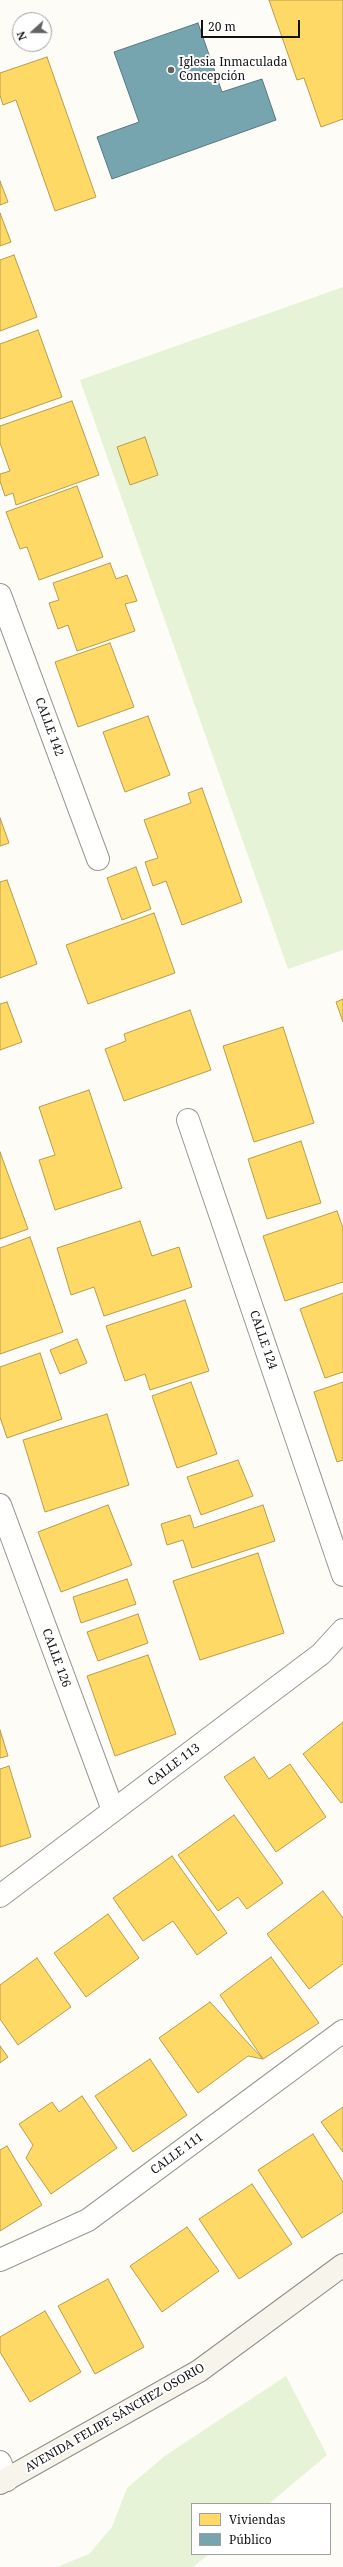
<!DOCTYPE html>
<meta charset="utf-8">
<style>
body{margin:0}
#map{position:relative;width:343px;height:2567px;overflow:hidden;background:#fdfcf7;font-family:"Noto Serif",serif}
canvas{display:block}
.legend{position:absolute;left:191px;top:2503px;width:140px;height:52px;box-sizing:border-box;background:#fff;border:1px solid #a0a0a0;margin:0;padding:5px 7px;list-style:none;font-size:12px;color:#111}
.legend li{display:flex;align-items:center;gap:8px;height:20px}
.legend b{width:20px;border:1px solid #a0a0a0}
.north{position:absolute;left:12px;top:12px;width:40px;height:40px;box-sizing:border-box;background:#fff;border:1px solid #a0a0a0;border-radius:50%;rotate:249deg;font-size:11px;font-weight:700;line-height:16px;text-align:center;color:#111}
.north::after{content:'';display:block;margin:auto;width:14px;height:18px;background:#646362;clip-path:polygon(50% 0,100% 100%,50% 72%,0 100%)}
.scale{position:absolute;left:201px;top:20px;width:99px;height:18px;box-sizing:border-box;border:2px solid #111;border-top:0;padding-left:5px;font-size:12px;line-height:14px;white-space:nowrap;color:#111;-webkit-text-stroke:3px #fff;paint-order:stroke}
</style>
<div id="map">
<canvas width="343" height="2567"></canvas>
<ul class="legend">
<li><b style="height:11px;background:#ffd966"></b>Viviendas</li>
<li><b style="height:11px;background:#76a5af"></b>Público</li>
</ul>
<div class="north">N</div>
<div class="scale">20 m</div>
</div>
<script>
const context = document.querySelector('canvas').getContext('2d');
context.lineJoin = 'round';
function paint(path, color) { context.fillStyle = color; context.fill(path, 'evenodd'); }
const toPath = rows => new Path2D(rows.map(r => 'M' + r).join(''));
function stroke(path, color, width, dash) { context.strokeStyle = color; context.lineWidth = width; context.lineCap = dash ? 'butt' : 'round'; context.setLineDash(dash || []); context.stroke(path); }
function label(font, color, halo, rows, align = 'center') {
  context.font = font + ' "Noto Serif",serif'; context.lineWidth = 4; context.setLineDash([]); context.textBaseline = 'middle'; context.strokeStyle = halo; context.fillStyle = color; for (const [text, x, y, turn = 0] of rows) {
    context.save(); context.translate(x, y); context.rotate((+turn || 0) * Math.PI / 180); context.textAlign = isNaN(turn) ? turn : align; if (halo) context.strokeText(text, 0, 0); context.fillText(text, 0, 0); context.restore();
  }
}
paint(toPath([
 [343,287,343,950,288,969,80,380],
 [286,2376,327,2455,270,2503,192,2504,192,2554,209,2554,193,2567,57,2567,89,2554,112,2527,127,2488,166,2455]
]), '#e7f3d7');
const homes = toPath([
 [269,0,343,0,343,119,321,127,304,78,297,80,269,0],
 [47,57,96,197,55,211,16,100,3,105,0,95,0,73,47,57],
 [0,181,8,202,0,205,0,181],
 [0,213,11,242,0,246,0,213],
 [14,255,37,317,0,331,0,260,14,255],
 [38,330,62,397,0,419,0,344,38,330],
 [72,401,99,475,16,505,13,493,5,496,0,481,0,474,10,471,0,443,0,426,72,401],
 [145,437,158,475,130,485,117,447,145,437],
 [77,486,103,557,39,580,27,547,20,549,6,512,77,486],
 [110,563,116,579,127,575,137,601,125,604,135,631,77,651,68,625,58,629,49,603,59,600,53,583,110,563],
 [110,643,134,707,78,727,55,662,110,643],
 [148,716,170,775,125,792,103,732,148,716],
 [202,788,242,902,182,925,166,881,153,886,145,862,158,858,144,820,191,803,188,793,202,788],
 [0,818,9,843,0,846,0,818],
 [136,867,151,909,122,920,107,878,136,867],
 [7,880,37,964,0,978,0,882,7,880],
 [154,913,175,973,88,1004,66,945,154,913],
 [343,999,343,1022,336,1002,343,999],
 [7,1002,22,1042,0,1050,0,1004,7,1002],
 [190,1010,211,1070,124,1101,105,1049,126,1041,124,1034,190,1010],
 [283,1027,314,1123,254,1142,223,1046,283,1027],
 [89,1090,122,1188,55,1210,39,1160,55,1155,39,1107,89,1090],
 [301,1141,321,1203,267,1219,248,1159,301,1141],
 [0,1152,28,1229,0,1239,0,1152],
 [337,1211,343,1228,343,1282,285,1301,263,1236,337,1211],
 [140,1221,152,1256,179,1247,192,1287,104,1316,94,1287,71,1295,57,1248,140,1221],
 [30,1237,63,1332,0,1354,0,1248,30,1237],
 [343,1293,343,1372,325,1378,300,1309,343,1293],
 [185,1300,209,1371,150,1390,145,1374,125,1381,106,1326,185,1300],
 [77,1339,87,1363,60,1374,50,1350,77,1339],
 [40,1353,62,1419,7,1438,0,1417,0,1367,40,1353],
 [191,1382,217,1454,177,1468,152,1396,191,1382],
 [343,1382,343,1460,337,1462,314,1392,343,1382],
 [107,1414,129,1485,45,1512,23,1440,107,1414],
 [238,1460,253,1496,201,1515,187,1477,238,1460],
 [108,1505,132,1565,61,1592,38,1532,108,1505],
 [263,1505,275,1541,192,1568,183,1540,167,1545,161,1524,190,1515,194,1528,263,1505],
 [258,1553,284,1633,200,1660,173,1581,258,1553],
 [127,1579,136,1604,81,1623,73,1597,127,1579],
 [138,1614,148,1643,98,1661,87,1632,138,1614],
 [148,1655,176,1734,115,1756,87,1676,148,1655],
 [343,1722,343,1802,341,1803,303,1754,343,1722],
 [0,1730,8,1756,0,1758,0,1730],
 [254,1757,269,1779,290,1764,326,1817,276,1852,224,1777,254,1757],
 [9,1766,31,1837,0,1847,0,1769,9,1766],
 [234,1815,283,1883,247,1909,238,1897,218,1911,178,1855,234,1815],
 [172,1856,227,1933,197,1955,173,1921,143,1941,113,1898,172,1856],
 [323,1891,343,1918,343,1964,309,1989,267,1934,323,1891],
 [108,1914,139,1958,86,1997,54,1953,108,1914],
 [271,1957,319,2023,263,2059,220,1995,271,1957],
 [37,1958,71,2007,18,2045,0,2019,0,1985,37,1958],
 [210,2002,263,2059,248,2056,198,2093,159,2038,210,2002],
 [0,2046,8,2057,0,2063,0,2046],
 [150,2059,187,2115,133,2152,95,2096,150,2059],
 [82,2096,117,2148,51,2194,26,2158,33,2145,19,2124,52,2102,59,2112,82,2096],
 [343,2107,343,2152,321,2122,343,2107],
 [313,2134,343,2182,343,2212,302,2238,258,2170,313,2134],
 [7,2146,42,2205,0,2231,0,2150,7,2146],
 [252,2184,292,2244,239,2279,199,2219,252,2184],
 [187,2227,219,2271,162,2312,130,2266,187,2227],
 [108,2279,144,2347,95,2374,58,2306,108,2279],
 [45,2311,81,2372,30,2402,0,2352,0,2337,45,2311]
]);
paint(homes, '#ffd966');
stroke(homes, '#b89d4c', 1);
const public = toPath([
 [198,23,222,92,262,79,276,120,112,179,97,137,139,122,114,52,198,23]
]);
paint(public, '#76a5af');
stroke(public, '#587980', 1);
const street = toPath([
 [0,595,98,859],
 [188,1120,343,1575],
 [0,1505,113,1810],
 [0,1896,321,1654,343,1630],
 [0,2260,88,2220,343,2031],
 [0,2462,7,2480]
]);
const secondary = toPath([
 [0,2483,199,2371,343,2265]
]);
stroke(street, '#979795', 24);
stroke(secondary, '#8e8d8b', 24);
stroke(street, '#fffffe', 22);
stroke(secondary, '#f6f4eb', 22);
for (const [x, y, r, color] of [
 [171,70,4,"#646362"]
]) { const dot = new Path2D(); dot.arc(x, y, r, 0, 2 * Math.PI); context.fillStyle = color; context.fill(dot); stroke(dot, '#fff', 1.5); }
label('12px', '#111', '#fff', [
 ["Iglesia Inmaculada",179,63],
 ["Concepción",179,77]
], 'left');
label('12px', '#111', '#fff', [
 ["CALLE 142",49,727,70],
 ["CALLE 124",263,1340,71],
 ["CALLE 126",56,1658,70],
 ["CALLE 113",174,1765,-37],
 ["CALLE 111",177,2154,-36],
 ["AVENIDA FELIPE SÁNCHEZ OSORIO",115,2418,-30]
]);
</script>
